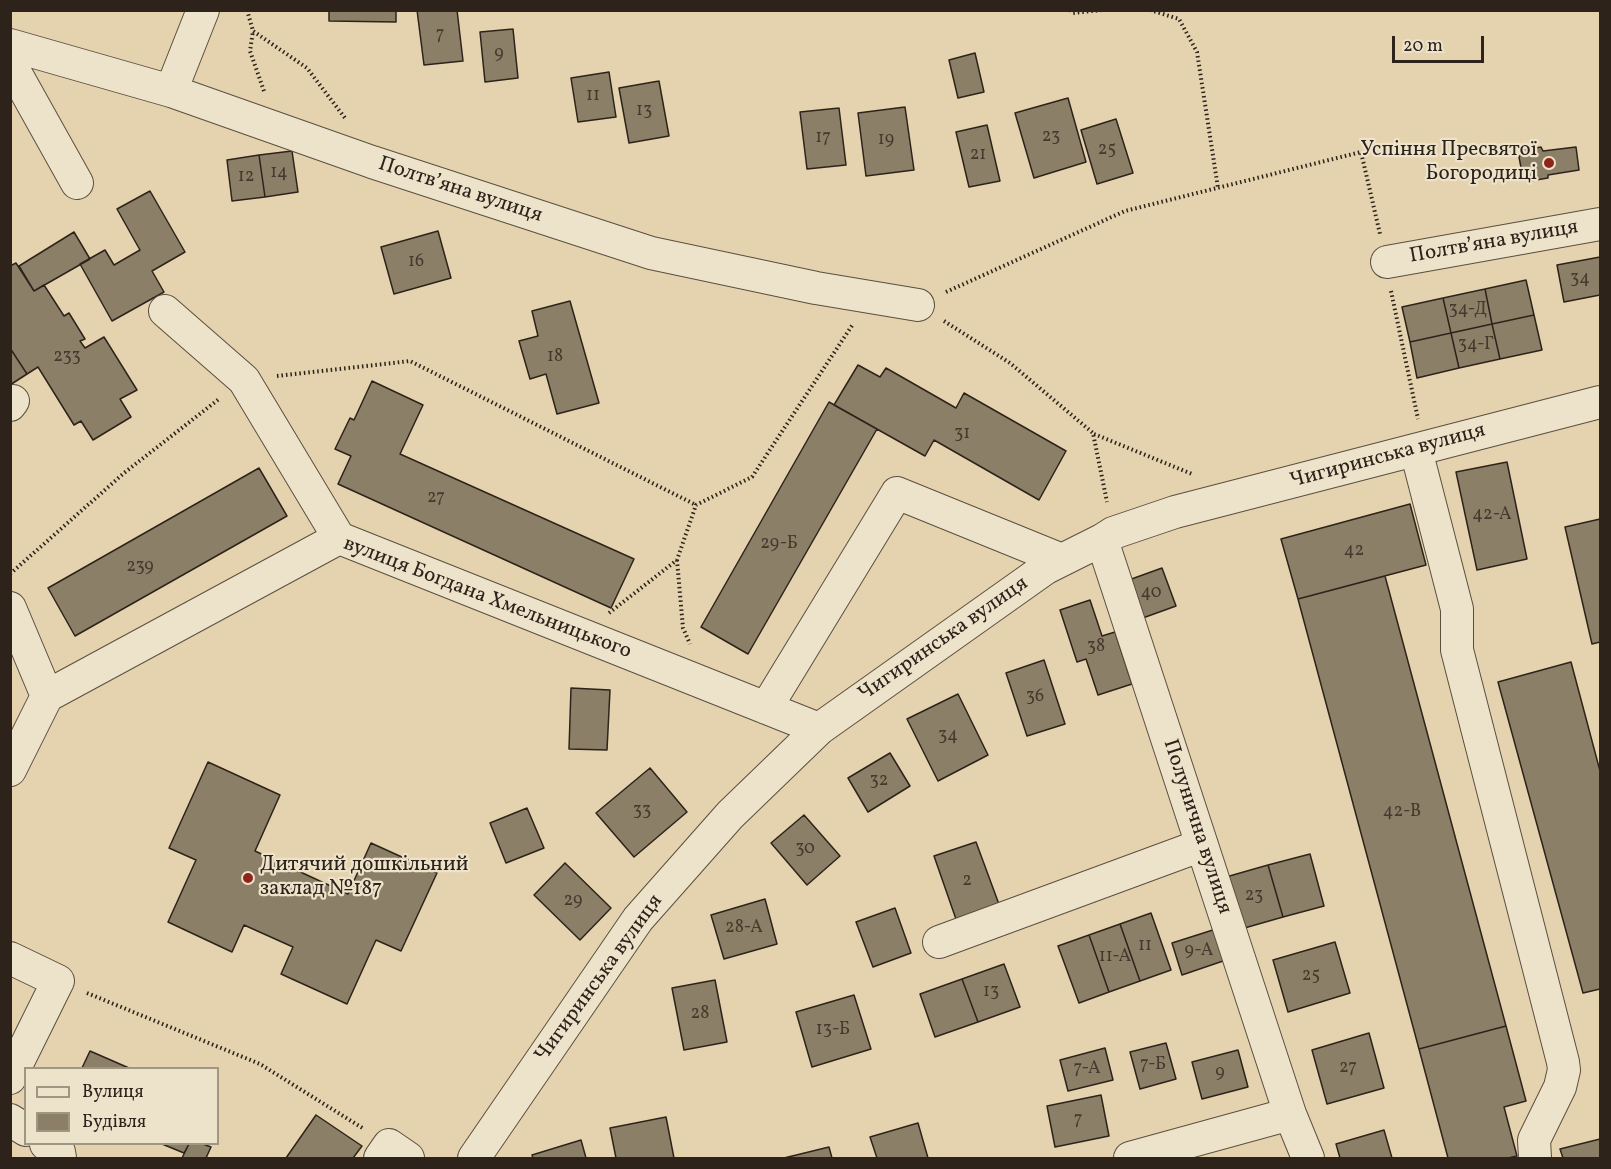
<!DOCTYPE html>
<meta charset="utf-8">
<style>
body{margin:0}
#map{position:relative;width:1611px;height:1169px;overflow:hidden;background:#e4d3ae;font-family:Vollkorn,serif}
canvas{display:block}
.frame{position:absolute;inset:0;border:12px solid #2d231b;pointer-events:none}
.legend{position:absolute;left:24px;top:1067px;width:195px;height:78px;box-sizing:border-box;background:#ede2ca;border:2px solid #a09684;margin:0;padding:8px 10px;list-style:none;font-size:18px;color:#2d231b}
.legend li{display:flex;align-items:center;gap:12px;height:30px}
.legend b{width:30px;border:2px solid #a09684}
.scale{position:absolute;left:1392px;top:36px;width:92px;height:27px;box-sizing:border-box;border:3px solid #2d231b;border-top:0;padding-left:8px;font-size:18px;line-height:21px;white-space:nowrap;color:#2d231b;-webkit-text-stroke:4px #ede2ca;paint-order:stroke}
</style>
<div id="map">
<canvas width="1611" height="1169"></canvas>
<div class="frame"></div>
<ul class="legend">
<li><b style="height:8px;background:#ede2ca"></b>Вулиця</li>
<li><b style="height:16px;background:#8c7f67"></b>Будівля</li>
</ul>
<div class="scale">20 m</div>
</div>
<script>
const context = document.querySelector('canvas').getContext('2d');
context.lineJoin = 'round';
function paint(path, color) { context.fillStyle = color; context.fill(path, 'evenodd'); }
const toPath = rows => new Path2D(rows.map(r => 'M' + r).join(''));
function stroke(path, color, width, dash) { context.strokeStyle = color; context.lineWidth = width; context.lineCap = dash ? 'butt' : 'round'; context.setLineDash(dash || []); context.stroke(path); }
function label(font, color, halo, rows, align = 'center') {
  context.font = font + ' Vollkorn,serif'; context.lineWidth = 4.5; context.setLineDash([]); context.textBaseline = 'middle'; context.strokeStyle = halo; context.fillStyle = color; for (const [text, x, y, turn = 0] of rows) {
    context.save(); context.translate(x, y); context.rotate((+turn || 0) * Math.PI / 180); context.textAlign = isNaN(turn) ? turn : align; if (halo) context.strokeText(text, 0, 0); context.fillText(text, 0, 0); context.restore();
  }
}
const building = toPath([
 [329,10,396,10,396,22,329,21,329,10],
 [417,10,457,10,463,61,424,65,417,10],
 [513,29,518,78,485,82,480,32,513,29],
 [975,53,984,92,958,98,949,60,975,53],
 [609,72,616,117,578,122,571,78,609,72],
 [659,81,669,136,629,143,619,88,659,81],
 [1068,98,1086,162,1034,178,1015,113,1068,98],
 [905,107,914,170,866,176,858,113,905,107],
 [839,108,846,165,807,169,800,112,839,108],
 [1116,119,1133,173,1097,184,1081,130,1116,119],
 [987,125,1000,181,969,187,956,132,987,125],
 [1541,147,1543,151,1576,147,1579,170,1548,175,1548,178,1530,181,1523,178,1519,157,1524,150,1541,147],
 [292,151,298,192,265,197,259,155,292,151],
 [259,155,265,197,232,201,227,160,259,155],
 [150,191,185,252,152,271,164,292,112,321,80,264,105,250,114,265,140,250,117,209,150,191],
 [438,231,451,278,394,294,381,247,438,231],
 [74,232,90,259,34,291,19,266,74,232],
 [1600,257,1600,295,1564,302,1557,265,1600,257],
 [16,263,34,291,44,285,64,316,69,313,85,339,80,341,85,348,104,337,137,390,120,399,131,417,93,440,81,421,74,425,38,367,27,374,10,348,10,266,16,263],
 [1526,280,1534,315,1492,324,1485,289,1526,280],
 [1485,289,1492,324,1451,333,1443,298,1485,289],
 [1443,298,1451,333,1410,342,1402,307,1443,298],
 [570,301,599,403,557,414,546,374,530,379,519,341,538,336,532,311,570,301],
 [1534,315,1542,350,1500,359,1492,324,1534,315],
 [1492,324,1500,359,1459,368,1451,333,1492,324],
 [1451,333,1459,368,1417,378,1410,342,1451,333],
 [10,348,27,374,10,385,10,348],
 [858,365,880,377,886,368,956,408,964,393,1066,451,1039,500,934,440,925,456,834,405,858,365],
 [372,381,423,405,400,454,634,559,611,608,338,484,351,456,335,449,350,418,354,420,372,381],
 [829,402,877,429,748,654,701,627,829,402],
 [1507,462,1527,559,1477,570,1456,472,1507,462],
 [259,468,287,516,75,636,48,588,259,468],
 [1410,504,1426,565,1298,599,1281,539,1410,504],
 [1600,519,1600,642,1592,644,1565,527,1600,519],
 [1162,568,1176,606,1140,619,1126,581,1162,568],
 [1385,576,1506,1026,1419,1049,1298,599,1385,576],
 [1090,600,1102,636,1115,632,1132,684,1098,695,1086,659,1077,662,1060,610,1090,600],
 [1044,660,1065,724,1027,736,1006,673,1044,660],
 [1571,662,1600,771,1600,989,1583,993,1498,682,1571,662],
 [571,688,610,690,607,750,569,749,571,688],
 [958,694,988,755,938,781,907,719,958,694],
 [890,753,910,786,868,812,848,778,890,753],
 [208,762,280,795,255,851,348,894,371,843,437,873,401,951,376,940,347,1004,281,974,293,947,244,925,232,952,168,922,196,860,169,848,208,762],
 [650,768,687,812,634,857,596,813,650,768],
 [527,808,544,848,506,863,490,823,527,808],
 [804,815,840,856,807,885,771,843,804,815],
 [976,842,1000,907,957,922,934,856,976,842],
 [1310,854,1324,906,1283,917,1268,865,1310,854],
 [565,863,611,908,580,940,534,895,565,863],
 [1268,865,1283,917,1241,929,1226,877,1268,865],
 [765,899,777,944,724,959,711,915,765,899],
 [895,908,911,953,873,967,856,922,895,908],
 [1151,913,1171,970,1140,981,1120,924,1151,913],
 [1120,924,1140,981,1109,992,1089,935,1120,924],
 [1216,929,1226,960,1182,975,1172,943,1216,929],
 [1089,935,1109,992,1079,1003,1058,946,1089,935],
 [1335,942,1350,993,1288,1012,1273,960,1335,942],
 [1004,964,1020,1007,978,1022,962,979,1004,964],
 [962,979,978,1022,935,1037,920,994,962,979],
 [715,980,727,1042,684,1050,672,988,715,980],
 [854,995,871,1049,812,1067,796,1012,854,995],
 [1506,1026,1526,1101,1504,1107,1517,1156,1508,1158,1448,1158,1419,1049,1506,1026],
 [1369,1033,1384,1088,1327,1104,1312,1050,1369,1033],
 [1166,1043,1176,1079,1140,1089,1130,1052,1166,1043],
 [1105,1048,1113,1080,1068,1091,1060,1060,1105,1048],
 [1238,1050,1248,1087,1202,1099,1192,1062,1238,1050],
 [90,1051,129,1068,82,1068,90,1051],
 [1101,1095,1109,1136,1055,1147,1047,1106,1101,1095],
 [316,1115,362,1146,353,1158,286,1158,316,1115],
 [666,1117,674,1158,616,1158,610,1128,666,1117],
 [918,1123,928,1158,877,1158,870,1137,918,1123],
 [1384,1130,1392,1158,1340,1158,1336,1144,1384,1130],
 [1600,1139,1600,1158,1563,1158,1560,1149,1600,1139],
 [581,1140,586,1158,533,1158,532,1155,581,1140],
 [162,1144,189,1144,184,1153,162,1144],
 [189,1144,203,1144,211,1147,206,1158,182,1158,189,1144],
 [829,1147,832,1158,784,1158,829,1147]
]);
paint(building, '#8c7f67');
stroke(building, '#2d231b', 1.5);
const minor = toPath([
 [10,45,171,91,372,162,651,253,816,288,918,305],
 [10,63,77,183],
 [171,91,203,10],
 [1387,262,1600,224],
 [165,311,244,380,339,538],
 [10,405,13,401],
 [1416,450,1457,609,1457,650,1563,1062,1564,1070,1560,1087,1534,1140,1535,1158],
 [1102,540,1290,1114,1308,1158],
 [10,608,47,696],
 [766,708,897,493,1062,560],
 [10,770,47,696,339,538,819,729],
 [939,942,1202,845],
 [10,958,58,981,10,1078],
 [10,1120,26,1130],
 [46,1144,59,1152,60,1158],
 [380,1158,389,1145,408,1158],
 [474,1158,638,919,730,815,819,729,1046,568,1102,540,1113,533,1175,512,1600,402],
 [1130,1158,1290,1114]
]);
stroke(minor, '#5b4f40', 34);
stroke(toPath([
 [247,10,253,31],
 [1070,10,1073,13,1102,10],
 [1150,10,1179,19,1197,52,1218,188],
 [264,91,250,51,253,31,307,68,345,118],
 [1391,291,1418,419],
 [946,292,1125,211,1361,152,1380,234],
 [944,321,1010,363,1093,433,1107,502],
 [277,376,410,361,696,505],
 [1094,434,1192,474],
 [677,560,683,628,690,644],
 [10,574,124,473,219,399],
 [609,613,677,560,696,505,752,477,853,324],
 [87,993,260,1064,364,1129]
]), '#2d231b', 4, [1.5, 3]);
stroke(minor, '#ede2ca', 32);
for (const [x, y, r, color] of [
 [1549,163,6,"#8f2418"],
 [248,878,6,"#8f2418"]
]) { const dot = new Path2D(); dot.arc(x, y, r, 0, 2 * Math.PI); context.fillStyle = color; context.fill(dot); stroke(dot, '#ede2ca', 2); }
label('18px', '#453a2e', null, [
 ["7",440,36],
 ["9",499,55],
 ["11",593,97],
 ["13",644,112],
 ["23",1051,138],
 ["17",823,139],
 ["19",886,141],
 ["25",1107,151],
 ["21",978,156],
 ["14",279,174],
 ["12",246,178],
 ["16",416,263],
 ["34",1580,280],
 ["34-Д",1468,311],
 ["34-Г",1476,346],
 ["233",67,358],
 ["18",555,358],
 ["31",962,435],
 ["27",436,499],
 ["42-А",1492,516],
 ["29-Б",779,545],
 ["42",1354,552],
 ["239",140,568],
 ["40",1151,594],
 ["38",1096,648],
 ["36",1035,698],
 ["34",948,737],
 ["32",879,782],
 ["33",642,812],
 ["42-В",1402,813],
 ["30",805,850],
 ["2",967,882],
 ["23",1254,897],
 ["29",573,902],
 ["28-А",744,929],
 ["11",1145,947],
 ["9-А",1199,952],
 ["11-А",1115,958],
 ["25",1311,977],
 ["13",991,993],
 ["28",700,1015],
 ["13-Б",833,1031],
 ["7-Б",1153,1066],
 ["27",1348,1069],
 ["7-А",1087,1070],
 ["9",1220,1074],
 ["7",1078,1121]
]);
label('21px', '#2d231b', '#ede2ca', [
 ["Успіння Пресвятої",1537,151],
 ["Богородиці",1537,175],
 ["Дитячий дошкільний",260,866,"left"],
 ["заклад №187",260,890,"left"]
], 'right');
label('21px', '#2d231b', '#ede2ca', [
 ["Полтвʼяна вулиця",460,191,18],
 ["Полтвʼяна вулиця",1494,243,-10],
 ["Чигиринська вулиця",1388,457,-15],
 ["вулиця Богдана Хмельницького",487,599,21],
 ["Чигиринська вулиця",944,640,-35],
 ["Полунична вулиця",1196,827,72],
 ["Чигиринська вулиця",600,979,-54]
]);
</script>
